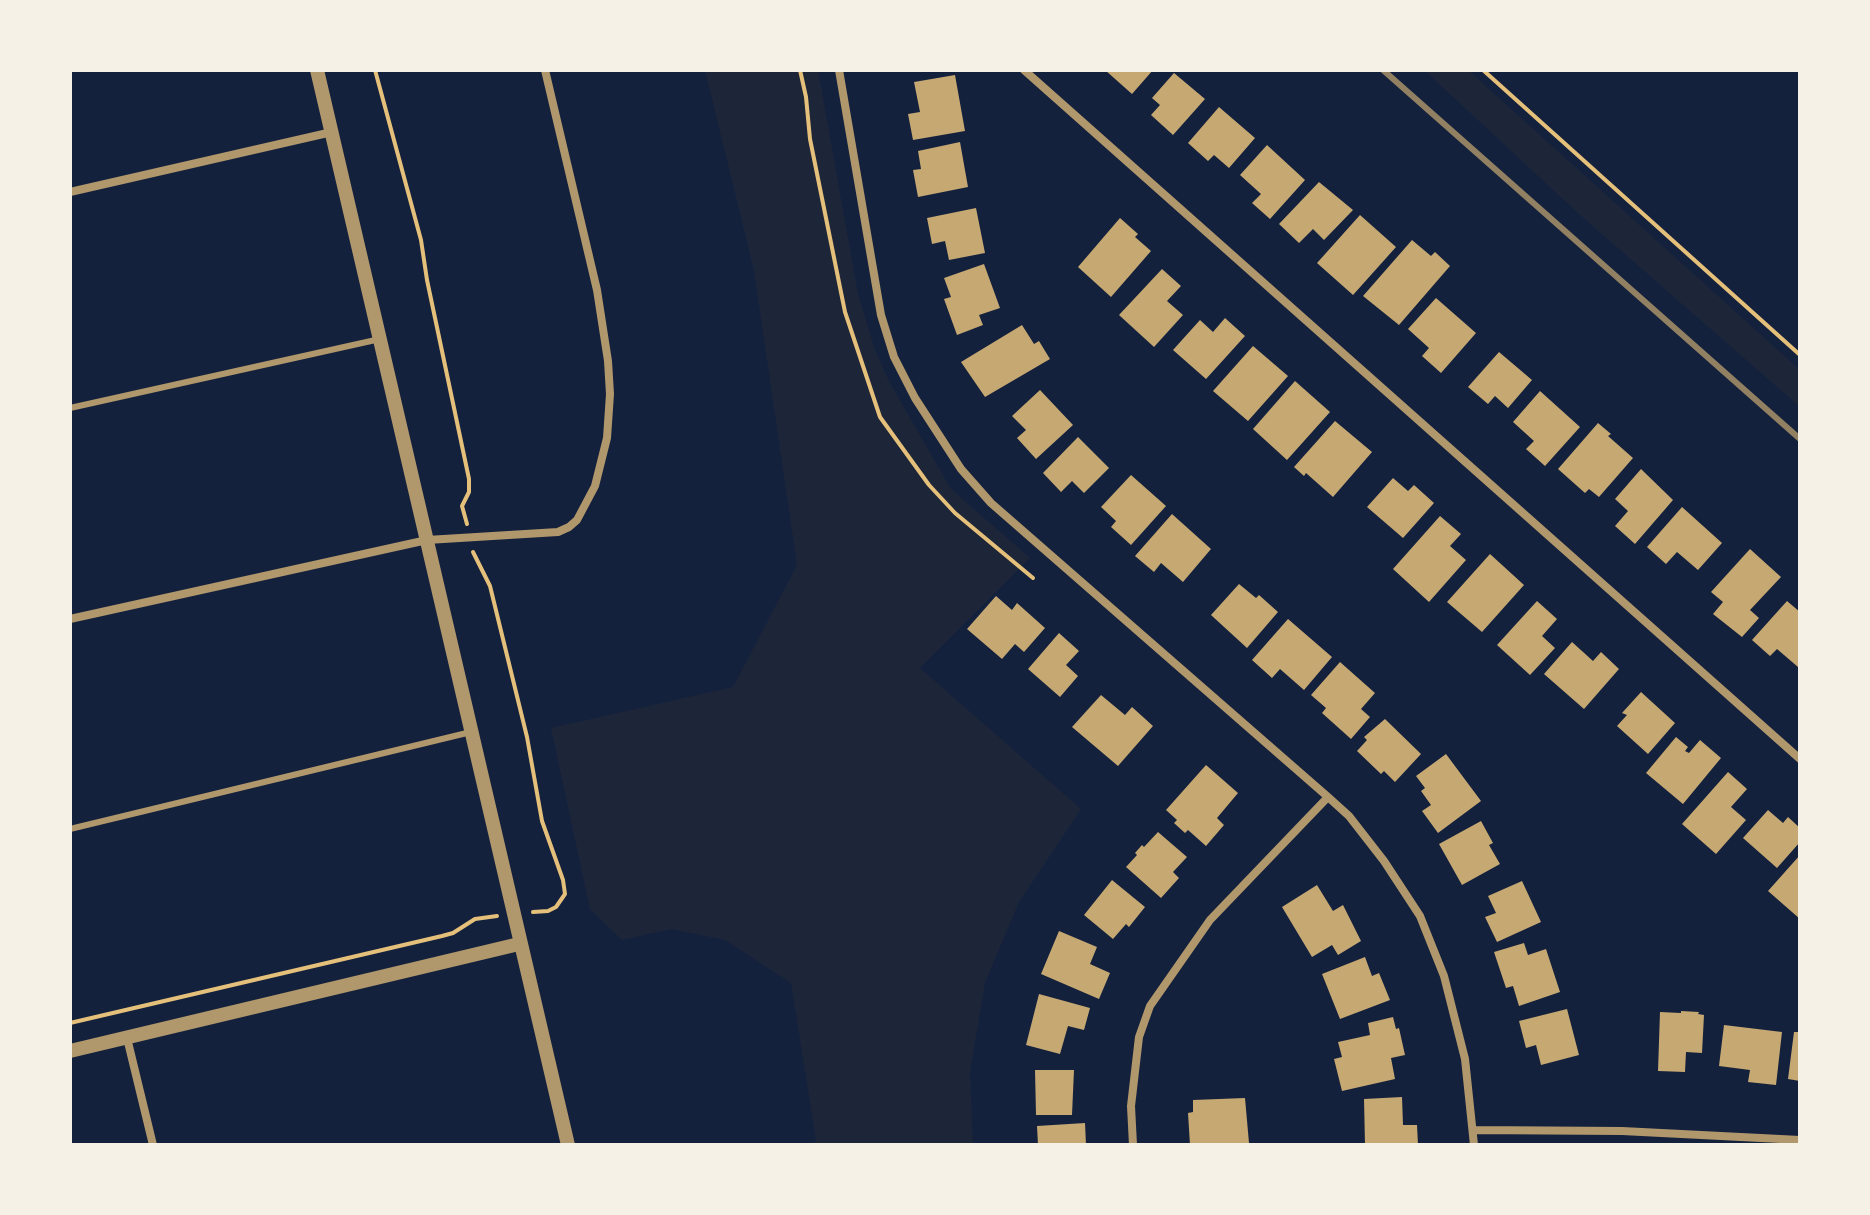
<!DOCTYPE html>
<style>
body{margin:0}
#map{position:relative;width:1870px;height:1215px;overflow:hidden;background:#14213d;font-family:"Open Sans",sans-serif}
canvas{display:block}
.frame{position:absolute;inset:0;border:72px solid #f6f1e7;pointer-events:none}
</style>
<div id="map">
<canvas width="1870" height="1215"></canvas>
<div class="frame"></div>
</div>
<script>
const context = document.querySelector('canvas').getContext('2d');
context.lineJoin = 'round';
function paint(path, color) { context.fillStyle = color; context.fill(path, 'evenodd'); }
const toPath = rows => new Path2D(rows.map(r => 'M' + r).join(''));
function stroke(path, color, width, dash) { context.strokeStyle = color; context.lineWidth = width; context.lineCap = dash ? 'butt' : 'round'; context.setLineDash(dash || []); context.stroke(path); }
paint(toPath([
 [705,70,818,70,858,294,875,350,889,381,951,489,1030,558,920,668,1081,809,1019,902,985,983,970,1072,973,1145,813,1145,816,1140,791,983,725,940,671,929,622,940,590,909,551,728,733,687,797,565,754,271],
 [1424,70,1468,70,1800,370,1800,407,1579,214]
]), '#1d2539');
paint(toPath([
 [1105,70,1153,70,1132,94],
 [1174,73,1205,99,1173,135,1151,115,1160,105,1152,98],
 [955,75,965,131,913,140,908,114,920,112,914,82],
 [1219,107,1255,138,1229,168,1214,155,1208,161,1188,143],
 [960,142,968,187,918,197,913,170,921,169,918,151],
 [1267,145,1305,180,1270,219,1252,203,1261,194,1240,175],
 [1319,182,1353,210,1324,240,1313,229,1299,243,1279,224],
 [976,208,985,253,949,260,945,241,932,244,927,218],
 [1360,215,1396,247,1353,295,1317,263],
 [1120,218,1138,234,1135,237,1151,251,1111,297,1078,267],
 [1412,240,1431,256,1435,252,1450,266,1399,325,1363,296],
 [984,264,1000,308,979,315,983,325,957,335,944,299,951,297,944,278],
 [1162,269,1181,286,1167,301,1183,315,1154,347,1119,315],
 [1436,298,1476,333,1441,373,1422,356,1429,348,1408,329],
 [1225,318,1245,336,1206,379,1173,350,1200,320,1213,332],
 [1022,325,1034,344,1039,341,1050,359,985,397,961,362],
 [1253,346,1288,376,1248,421,1213,391],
 [1499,352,1532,380,1508,408,1495,396,1488,404,1468,387],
 [1295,381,1330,412,1287,460,1253,429],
 [1040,390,1073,425,1036,459,1017,438,1026,430,1012,416],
 [1540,391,1580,427,1545,466,1526,449,1534,441,1513,422],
 [1335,421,1372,452,1333,497,1306,473,1304,476,1294,467],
 [1598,423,1611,434,1608,436,1633,458,1599,497,1589,489,1585,493,1558,469],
 [1078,437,1109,468,1084,493,1072,481,1061,492,1043,473],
 [1641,469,1673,500,1635,544,1615,526,1628,511,1615,499],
 [1131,475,1166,506,1131,545,1111,527,1116,521,1101,507],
 [1393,478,1408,491,1414,485,1434,503,1403,538,1367,507],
 [1682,507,1722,543,1698,570,1677,552,1666,564,1647,547],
 [1172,514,1211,549,1183,582,1161,563,1154,572,1135,556],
 [1440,516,1461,534,1450,546,1466,560,1429,602,1393,569],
 [1750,549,1781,577,1750,610,1759,618,1742,637,1713,614,1723,602,1711,592],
 [1490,554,1524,585,1482,632,1447,602],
 [1239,584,1256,598,1259,595,1278,612,1247,648,1211,615],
 [996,596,1012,610,1017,603,1045,628,1024,652,1015,644,1002,659,967,629],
 [1537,601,1557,619,1542,636,1555,648,1530,675,1497,645],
 [1787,601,1800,612,1798,667,1777,649,1770,656,1752,640],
 [1288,619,1332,657,1304,690,1280,669,1272,678,1252,660],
 [1059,633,1079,651,1066,665,1078,676,1060,697,1028,669],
 [1572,642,1593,661,1601,652,1619,669,1584,709,1544,674],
 [1340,662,1375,693,1361,709,1370,717,1351,739,1322,713,1326,708,1311,695],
 [1641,692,1675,723,1648,754,1617,726,1627,715,1622,713],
 [1101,695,1125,715,1132,707,1153,726,1118,766,1072,727],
 [1385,719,1421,754,1395,782,1384,771,1381,774,1357,751,1367,740,1364,737],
 [1676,737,1688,747,1685,751,1689,753,1700,740,1721,758,1683,804,1646,773],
 [1446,754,1481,801,1438,833,1422,811,1431,805,1421,791,1425,788,1416,776],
 [1206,765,1238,793,1217,818,1224,825,1206,846,1188,830,1185,833,1174,823,1177,820,1166,810],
 [1728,772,1747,789,1731,807,1746,820,1716,854,1682,824],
 [1768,810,1783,823,1788,817,1800,828,1800,842,1777,868,1743,838],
 [1481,821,1493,843,1489,845,1500,864,1462,885,1439,844],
 [1158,832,1187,857,1173,872,1179,878,1161,898,1126,867,1137,855,1135,853,1142,845,1144,847],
 [1800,855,1800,919,1768,891],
 [1112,880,1145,907,1129,927,1126,924,1113,939,1084,915],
 [1522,881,1541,922,1497,942,1485,917,1496,913,1488,896],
 [1317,885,1333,911,1343,905,1361,941,1338,955,1332,945,1312,957,1282,907],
 [1059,931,1097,947,1090,964,1110,973,1099,999,1041,974],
 [1524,943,1528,955,1546,949,1560,992,1519,1006,1513,986,1506,988,1494,952],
 [1365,957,1372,976,1379,973,1390,1000,1340,1019,1322,974],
 [1039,994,1090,1008,1084,1030,1068,1026,1060,1054,1026,1045],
 [1567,1009,1579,1055,1541,1065,1536,1045,1526,1048,1519,1021],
 [1681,1011,1699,1012,1698,1014,1704,1015,1702,1053,1686,1052,1685,1072,1658,1071,1660,1012,1681,1013],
 [1393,1017,1396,1029,1399,1028,1405,1055,1391,1058,1395,1079,1342,1091,1334,1059,1342,1057,1338,1042,1370,1035,1368,1023],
 [1724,1025,1782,1032,1776,1085,1748,1082,1750,1070,1719,1066],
 [1794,1032,1800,1032,1800,1081,1788,1079],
 [1035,1070,1074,1070,1072,1115,1036,1115],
 [1402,1097,1403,1125,1417,1125,1418,1145,1365,1145,1364,1099],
 [1245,1098,1249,1143,1190,1145,1188,1113,1193,1112,1193,1100],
 [1085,1123,1086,1145,1038,1145,1037,1126]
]), '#c6a872');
stroke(toPath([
 [375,70,421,240,427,280,469,479,469,492,462,506,467,524],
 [800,70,806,97,810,139,845,312,880,417,929,485,955,513,1033,578],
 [1483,70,1800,355],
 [473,552,490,586,527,737,542,821,563,880,565,894,556,907,548,911,533,912],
 [70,1023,442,936,453,933,475,919,497,916]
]), '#e5c07b', 4);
stroke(toPath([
 [70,408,380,339],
 [70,829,471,732]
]), '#b1986c', 6);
stroke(toPath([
 [839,70,881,315,894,357,915,398,961,469,991,503,1328,797,1349,816,1384,861,1420,916,1444,976,1465,1059,1474,1145],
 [1024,70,1800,759],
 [70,192,332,132],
 [70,619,427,540,558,532,569,527,577,520,595,486,607,438,610,394,608,361,597,290,545,70],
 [127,1038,153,1145],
 [1473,1130,1622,1131,1800,1140],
 [1133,1145,1131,1106,1139,1037,1150,1006,1210,920,1328,797]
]), '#b1986c', 8);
stroke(toPath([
 [317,70,568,1145],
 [70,1051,519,944]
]), '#b1986c', 14);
stroke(toPath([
 [1383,70,1800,439]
]), '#918062', 6);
</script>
